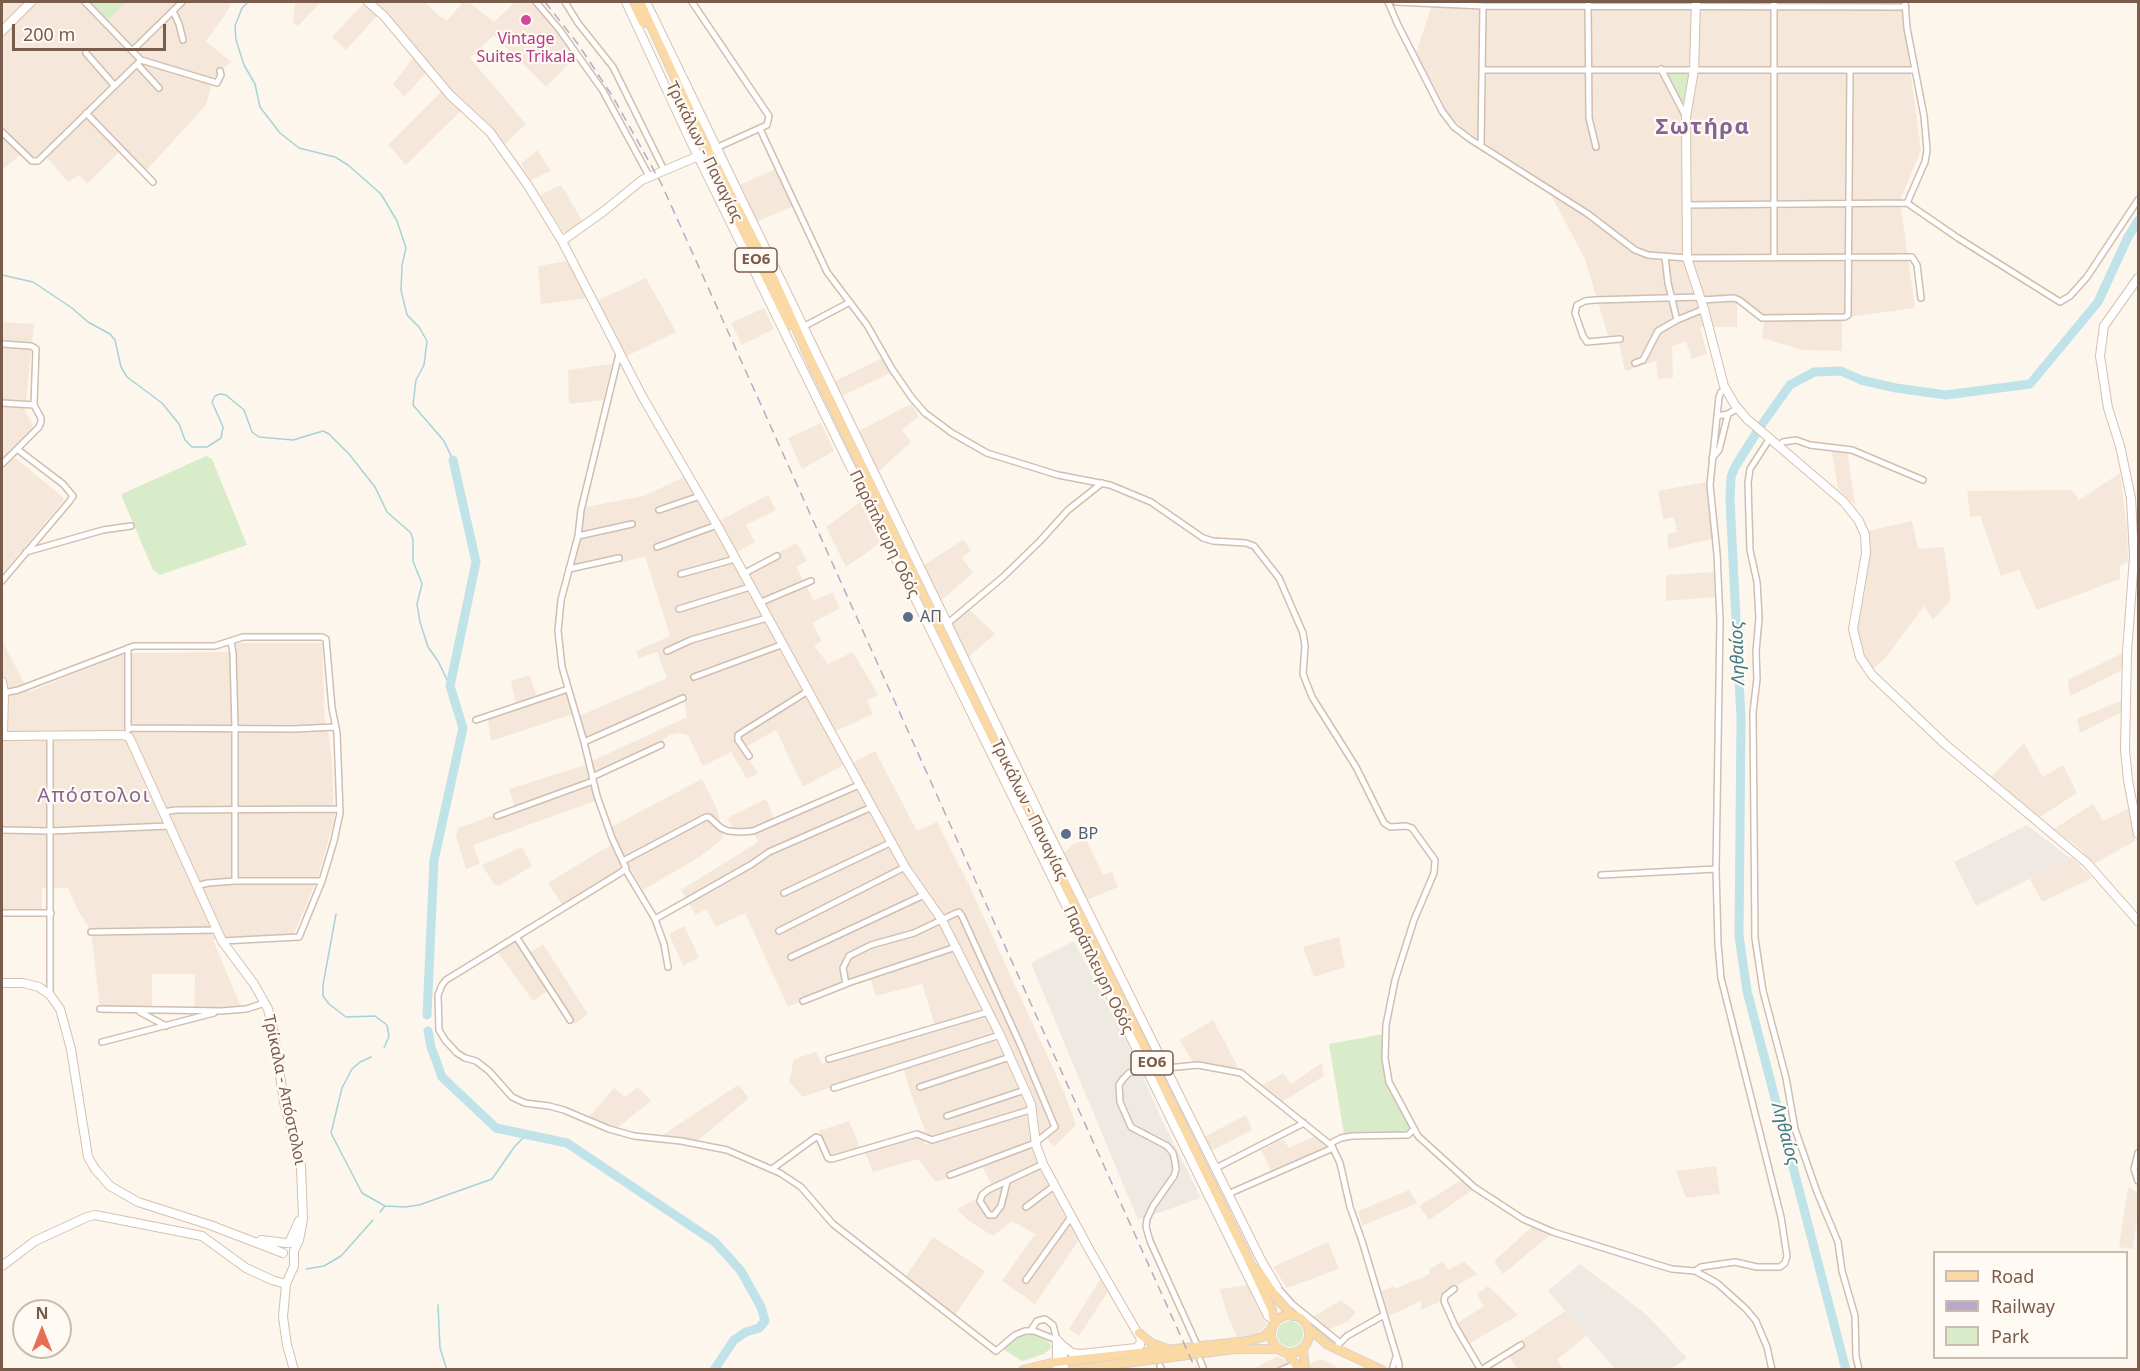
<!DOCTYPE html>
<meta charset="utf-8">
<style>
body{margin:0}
#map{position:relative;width:2140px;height:1371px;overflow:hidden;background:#fdf6ec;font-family:"Noto Sans",sans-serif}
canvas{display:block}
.frame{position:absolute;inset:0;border:3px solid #7a5c4d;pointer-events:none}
.legend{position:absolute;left:1933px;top:1251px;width:195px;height:108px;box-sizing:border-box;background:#fffaf3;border:2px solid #cabbb1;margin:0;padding:8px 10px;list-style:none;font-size:18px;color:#7a5c4d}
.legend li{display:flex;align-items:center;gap:12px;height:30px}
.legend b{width:30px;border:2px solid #cabbb1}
.north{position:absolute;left:12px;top:1299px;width:60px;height:60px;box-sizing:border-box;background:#fffaf3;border:2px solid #cabbb1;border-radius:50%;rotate:0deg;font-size:16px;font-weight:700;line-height:24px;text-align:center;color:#7a5c4d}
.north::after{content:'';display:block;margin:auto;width:21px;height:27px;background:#e76f51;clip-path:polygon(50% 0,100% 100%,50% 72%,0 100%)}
.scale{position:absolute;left:12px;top:24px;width:154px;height:27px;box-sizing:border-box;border:3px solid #7a5c4d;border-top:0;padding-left:8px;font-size:18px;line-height:21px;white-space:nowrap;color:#7a5c4d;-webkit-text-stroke:4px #fffaf3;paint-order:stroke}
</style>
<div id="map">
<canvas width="2140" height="1371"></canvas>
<div class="frame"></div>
<ul class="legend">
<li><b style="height:8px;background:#fbd9a5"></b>Road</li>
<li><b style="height:8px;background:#b9a8c9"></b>Railway</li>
<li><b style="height:16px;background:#d8ecc9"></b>Park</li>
</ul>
<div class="north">N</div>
<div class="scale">200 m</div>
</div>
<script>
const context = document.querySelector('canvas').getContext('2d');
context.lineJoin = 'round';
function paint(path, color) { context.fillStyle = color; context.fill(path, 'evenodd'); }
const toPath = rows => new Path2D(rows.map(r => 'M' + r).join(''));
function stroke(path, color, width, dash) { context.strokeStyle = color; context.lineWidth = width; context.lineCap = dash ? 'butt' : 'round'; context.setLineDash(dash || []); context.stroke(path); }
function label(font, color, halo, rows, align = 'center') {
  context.font = font + ' "Noto Sans",sans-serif'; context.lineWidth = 4.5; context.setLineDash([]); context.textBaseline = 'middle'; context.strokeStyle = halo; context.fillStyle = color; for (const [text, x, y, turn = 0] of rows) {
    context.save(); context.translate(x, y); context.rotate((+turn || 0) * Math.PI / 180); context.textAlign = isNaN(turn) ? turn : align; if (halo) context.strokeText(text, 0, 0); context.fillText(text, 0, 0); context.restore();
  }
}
paint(toPath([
 [2,2,232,2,225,15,206,41,231,62,214,77,206,105,145,172,122,149,87,184,79,175,68,182,43,153,34,161,24,152,2,170],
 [295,2,321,2,298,26,293,23],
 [376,2,425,2,438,15,447,21,463,2,469,2,494,22,515,2,532,2,576,56,546,87,494,35,470,58,526,124,505,144,488,123,446,84,405,34],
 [1433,2,1861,2,1861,8,1902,10,1921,150,1900,201,1915,308,1856,316,1842,316,1842,351,1803,350,1762,338,1765,315,1737,296,1737,327,1700,327,1707,354,1692,359,1686,342,1672,346,1673,378,1658,379,1656,361,1625,371,1618,338,1609,339,1585,259,1543,180,1466,131,1449,116,1422,67,1416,53],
 [364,3,378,15,346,50,332,37],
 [413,58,426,73,404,97,393,84],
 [442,91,461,111,406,165,388,145],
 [537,150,551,171,531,180,521,164],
 [776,169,793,206,754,223,737,186],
 [561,185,583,222,567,233,563,232,540,195],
 [568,261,588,298,541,304,538,266],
 [646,278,676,332,625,357,597,301],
 [764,308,774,329,742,345,731,323],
 [2,322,34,324,25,410,33,425,30,432,8,452,65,499,2,574],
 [882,358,890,373,840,397,833,382],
 [612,364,603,400,569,404,568,370],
 [911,404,919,416,902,430,911,442,877,473,857,432],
 [821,423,834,451,802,469,788,438],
 [1831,448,1847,450,1855,505,1838,489],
 [2120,473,2127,529,2128,561,2120,566,2120,579,2037,610,2019,570,2001,576,1980,516,1970,517,1967,491,2072,490,2079,500],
 [684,477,713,524,768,495,776,510,746,525,755,542,731,555,740,573,797,543,807,561,796,567,814,601,832,592,840,608,812,623,822,641,814,645,828,664,853,652,878,695,867,700,873,714,827,735,843,765,803,787,776,730,742,749,758,773,747,779,731,752,703,766,688,735,678,733,670,735,659,743,594,774,592,761,687,717,683,696,586,738,579,716,667,678,657,652,639,658,636,651,670,636,645,556,621,563,620,556,573,566,580,540,585,507,644,496],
 [1706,482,1712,539,1668,549,1667,534,1677,532,1674,517,1663,519,1658,491],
 [860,502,880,543,846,567,826,527],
 [1912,521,1918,549,1944,547,1951,600,1933,620,1924,606,1886,657,1872,670,1861,649,1857,627,1859,604,1869,563,1867,531],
 [963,540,971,550,962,558,973,573,939,602,921,567],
 [1714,572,1715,597,1666,601,1666,575],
 [969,609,995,634,966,659,950,627],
 [2,640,29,692,121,655,135,653,235,652,235,643,322,643,325,725,329,735,332,761,334,820,319,874,293,936,237,936,213,940,241,1007,194,1009,195,974,152,974,152,1010,100,1009,91,931,79,912,68,888,42,888,42,911,2,911],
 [2123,653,2122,670,2070,696,2068,680],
 [530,675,538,702,566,692,573,714,491,741,488,719,517,710,511,681],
 [2122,700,2122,712,2080,733,2077,719],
 [2024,743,2043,777,2063,765,2077,793,2040,817,1991,777],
 [875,751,917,831,937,822,969,885,1064,1092,1076,1125,1054,1147,1043,1134,1031,1140,1031,1146,1079,1240,1035,1304,1002,1281,1035,1234,1012,1221,993,1236,969,1221,957,1209,994,1189,982,1166,936,1182,918,1159,873,1172,864,1151,919,1136,922,1138,925,1145,930,1143,910,1091,902,1063,803,1097,789,1082,794,1059,816,1052,822,1064,936,1029,922,984,876,996,869,974,849,980,788,1007,745,913,716,927,706,909,696,915,681,890,758,842,752,829,734,831,727,818,766,799,776,823,864,785,852,763],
 [585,765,595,801,473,845,480,864,466,869,456,836,458,828,494,815,496,818,516,811,509,789],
 [702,779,717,809,723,833,722,839,701,856,643,890,628,865,563,906,548,883,617,841,611,827],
 [2093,804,2103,821,2129,808,2135,841,2094,864,2077,846,2054,829],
 [1086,839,1103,875,1112,872,1118,887,1084,901,1063,859,1064,853,1072,845],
 [522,847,532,866,499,886,494,884,482,865],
 [2072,857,2092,878,2042,902,2030,879],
 [684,926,699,957,683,966,669,934],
 [1339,937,1345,967,1314,977,1303,947],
 [516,941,526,955,543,944,588,1014,575,1024,553,988,533,1001,497,951],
 [1213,1020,1238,1067,1232,1069,1193,1063,1180,1040],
 [1322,1063,1324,1076,1282,1102,1263,1085,1283,1073,1291,1084],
 [738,1085,749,1098,696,1142,661,1136],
 [638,1087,651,1101,616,1129,587,1119,614,1088,625,1097],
 [1246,1115,1252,1130,1209,1152,1202,1138],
 [849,1121,860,1147,830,1156,819,1131],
 [1315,1136,1329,1148,1272,1173,1261,1150,1283,1139,1289,1148],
 [1716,1166,1720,1194,1686,1198,1676,1171],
 [1463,1179,1474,1189,1429,1220,1419,1206],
 [2128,1187,2138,1193,2138,1211,2133,1249,2119,1247],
 [1409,1190,1417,1203,1362,1226,1358,1211],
 [1532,1227,1551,1234,1503,1274,1494,1261],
 [933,1237,985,1271,955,1315,905,1277],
 [1328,1242,1339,1269,1287,1288,1273,1267],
 [1442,1261,1449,1270,1464,1261,1477,1274,1439,1296,1441,1301,1421,1310,1421,1301,1389,1316,1381,1291,1394,1286,1395,1289,1430,1274,1429,1270],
 [1101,1278,1109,1290,1079,1336,1069,1329],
 [1247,1285,1267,1326,1255,1335,1237,1337,1227,1314,1220,1289],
 [1488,1286,1518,1315,1469,1344,1456,1324,1484,1306,1477,1294],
 [1341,1300,1356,1312,1348,1321,1326,1331,1311,1318],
 [1565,1311,1586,1336,1557,1360,1563,1369,1517,1369,1506,1351],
 [1276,1357,1282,1358,1298,1369,1322,1359,1340,1369,1251,1370]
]), '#f5e8da');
paint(toPath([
 [2027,825,2070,858,1976,906,1954,862],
 [1074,941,1133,1054,1162,1120,1201,1198,1138,1220,1031,963],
 [1580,1264,1647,1315,1687,1358,1670,1369,1615,1369,1548,1291]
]), '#efe9e4');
paint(toPath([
 [89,2,126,2,108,20],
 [1665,71,1690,72,1684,107,1668,76],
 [206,456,212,459,247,545,160,575,153,570,122,497,122,494],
 [1384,1034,1385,1077,1408,1124,1409,1129,1402,1133,1344,1134,1329,1044],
 '1277 1334a13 13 0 1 1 26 0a13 13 0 1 1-26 0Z',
 [1030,1333,1049,1342,1052,1347,1044,1354,1022,1361,1001,1348,1019,1334]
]), '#d8ecc9');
stroke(toPath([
 [248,2,242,8,235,26,236,40,244,65,255,84,260,107,280,133,299,148,335,157,348,165,381,194,397,221,406,248,402,265,401,290,407,315,419,327,427,341,424,365,416,380,413,405,444,441,453,460],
 [2,275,33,282,72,308,88,322,110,334,115,340,121,367,127,377,162,403,179,424,185,440,192,447,207,447,221,438,223,427,212,402,215,396,220,394,226,395,244,410,252,432,259,437,293,440,323,431,329,434,349,454,375,487,387,512,411,533,413,540,413,561,422,584,417,604,420,622,428,647,438,661,450,686],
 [336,914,323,985,323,996,329,1004,346,1017,375,1016,387,1025,389,1036,384,1048],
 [371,1057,360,1062,352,1069,342,1088,331,1133,362,1193,385,1206],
 [380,1212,385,1206,405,1207,419,1205,492,1179,515,1146,527,1134],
 [306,1269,324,1266,341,1256,373,1220],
 [438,1305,440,1348,447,1370]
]), '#a5d3da', 1.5);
stroke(toPath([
 [427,1015,434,860,463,728,450,686,476,562,453,460],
 [428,1031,431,1047,442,1077,496,1128,567,1143,715,1242,741,1271,761,1307,765,1321,759,1328,746,1332,734,1340,714,1370],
 [1846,1370,1747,991,1739,936,1741,718,1730,500,1731,477,1735,467,1760,427,1790,385,1814,372,1841,371,1861,380,1896,388,1946,395,2030,384,2098,302,2128,237,2138,221]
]), '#bfe3e8', 9);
const street = toPath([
 [85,2,141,60,217,83,221,75,220,71],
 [536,2,559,29,603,91,649,176],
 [565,2,578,23,613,67,664,170],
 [692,2,769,116,767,125,716,148],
 [1388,2,1398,25,1442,111,1454,127,1470,139,1588,214,1635,250,1648,255,1687,258,1912,257,1917,265,1921,298],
 [1396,2,1483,6,1906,7],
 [1588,2,1589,118,1596,147],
 [1905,2,1907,28,1924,116,1927,150,1925,162,1907,203],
 [173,11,179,24,183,40],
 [133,50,182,2],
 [86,53,114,85],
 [137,64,159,88],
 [1661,69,1686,117],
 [1483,70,1915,70],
 [86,113,153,182],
 [760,129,827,272,867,325,892,369,912,398,925,413,952,433,987,453,1058,475,1110,485,1151,502,1203,538,1213,541,1246,543,1254,546,1279,578,1303,633,1305,646,1303,674,1312,697,1356,767,1384,823,1390,827,1406,826,1412,828,1435,860,1434,873,1414,920,1395,980,1386,1025,1385,1058,1389,1082,1418,1136,1474,1187,1523,1219,1553,1232,1655,1264,1672,1269,1695,1271,1717,1283,1746,1309,1756,1321,1767,1347,1772,1370],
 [2,132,32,161,38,161,141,60],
 [1481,145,1483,6],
 [1686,205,1907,203,1958,238,2060,302,2070,296,2087,277,2138,200],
 [1774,257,1774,2],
 [1701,300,1734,298,1739,300,1762,318,1845,317,1848,315,1850,70],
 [1677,320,1704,309],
 [803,327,850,302],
 [1620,339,1587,342,1583,336,1575,313,1577,305,1585,301,1595,300,1699,297],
 [2,344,31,346,36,349,34,405,41,418,41,422,39,427,2,464],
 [619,354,581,510,578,536,561,600,558,631,562,667,584,742,597,796,612,838,626,868,620,873,446,980,442,985,438,995,439,1030,445,1040,457,1053,465,1058,476,1061,489,1071,512,1097,525,1103,549,1106,564,1110,609,1129,634,1136,681,1141,727,1150,780,1173,801,1187,833,1224,996,1351,1015,1335,1025,1331,1034,1331,1057,1340,1053,1325,1045,1319,1037,1321,1031,1330],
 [1635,363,1643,360,1658,331,1677,320,1668,283,1665,257],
 [2,403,34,405],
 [1717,416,1728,414,1738,408],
 [1770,438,1750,469,1748,483,1750,550,1757,582,1759,618,1756,652,1757,679,1753,712,1755,938,1763,991,1786,1078,1795,1129,1817,1192,1838,1242,1842,1271,1855,1316,1856,1356,1859,1370],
 [1778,446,1783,442,1796,440,1810,445,1852,450,1923,480],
 [1712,458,1719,450,1728,414],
 [659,510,700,496],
 [578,536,632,524],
 [657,547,717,525],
 [26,552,103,530,131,526],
 [569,569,619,558],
 [681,574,735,559],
 [743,574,777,556],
 [2,581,69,502,73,496,63,484,17,449],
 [759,603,811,581],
 [679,609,750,587],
 [948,623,1003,577,1040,541,1068,510,1102,483],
 [231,641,233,654,235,728,235,881],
 [667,651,691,640,767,618],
 [694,677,781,645],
 [4,693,18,690,134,646,215,646,243,637,322,637,326,639,332,708,337,733,340,813,334,841,322,881,299,937,222,941],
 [476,720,568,689],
 [128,728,293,729,335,727],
 [128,730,128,648],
 [584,742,683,698],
 [749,756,738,740,738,735,808,691],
 [592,777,661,745],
 [163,812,176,810,340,809],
 [497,816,593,781],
 [2,830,50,831,169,826],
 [623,861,706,817,709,817,721,828,728,831,741,832,753,831,859,785],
 [625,869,655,919,664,944,668,967],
 [1601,875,1716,869],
 [196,886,208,883,235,881,322,881],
 [784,893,892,842],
 [2,913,51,913],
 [655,919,752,864,769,852,872,807],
 [779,931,905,867],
 [91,932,217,930],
 [517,938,570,1020],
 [791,957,924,895],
 [846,984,843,968,849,956,871,945,914,933,956,913,959,912,962,916,1021,1046,1055,1127,1035,1143,950,1175],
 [50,995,50,735],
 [803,1001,851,982,956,947],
 [100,1009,221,1011,246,1009,265,1003],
 [140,1012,166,1026],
 [102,1042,214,1013],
 [829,1059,988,1012],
 [1146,1068,1129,1073,1123,1079,1119,1085,1120,1102,1131,1127,1167,1146,1173,1153,1175,1162,1176,1169,1174,1176,1153,1206,1147,1219,1146,1227,1150,1241,1198,1347],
 [1166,1068,1198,1065,1241,1073,1332,1146,1340,1163,1350,1207,1362,1241,1399,1364,1399,1370],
 [920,1087,1010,1057],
 [834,1088,1000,1035],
 [947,1116,1025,1090],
 [1333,1142,1341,1138,1352,1136,1408,1135,1414,1129],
 [2138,1153,2134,1169,2138,1181],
 [1216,1168,1304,1123],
 [772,1169,816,1137,819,1138,828,1158,832,1159,917,1134,932,1140,1033,1109],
 [1007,1182,1001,1206,994,1215,989,1215,980,1201,982,1195,988,1190,1043,1164],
 [1228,1194,1333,1148],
 [1026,1207,1054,1186],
 [1695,1271,1701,1267,1735,1262,1757,1267,1780,1267,1785,1263,1787,1256,1781,1217,1721,978,1718,944,1716,869,1720,620,1717,554,1710,485,1719,397,1721,392,1726,389],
 [1026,1280,1071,1217],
 [1277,1287,1292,1304,1339,1342],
 [1454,1289,1445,1296,1444,1301,1455,1326,1481,1370],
 [1338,1345,1347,1336,1384,1315],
 [1200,1360,1204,1370],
 [1160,1366,1162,1370],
 [1281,1370,1296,1364],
 [1392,1370,1396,1357],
 [1481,1370,1521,1345]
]);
const secondary = toPath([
 [368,2,384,16,450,95,490,132,527,184,562,241,642,396,717,525,905,867,942,920,1000,1035,1031,1104,1036,1145,1043,1164,1090,1251,1141,1339,1140,1345,1136,1348,1081,1354,1072,1353,1062,1345],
 [626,2,691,142,1249,1278,1268,1316,1274,1321],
 [646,2,1042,819,1261,1260,1277,1287,1271,1291],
 [1696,2,1694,70,1686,117,1687,258,1704,309,1724,386,1735,405,1747,419,1844,502,1859,521,1865,535,1866,553,1853,629,1860,657,1872,675,1946,745,2087,863,2138,921],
 [2,31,31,2],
 [562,241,604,211,642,180,715,149],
 [2138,278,2104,326,2100,356,2108,408,2120,446,2131,498,2134,557,2127,652,2125,750,2128,780,2138,834],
 [2,682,4,693,3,736],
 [2,736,123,735,129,737,131,741,222,941,254,984,268,1009,274,1034,284,1102,301,1166,303,1219,299,1240,295,1249],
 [2,983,23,983,39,987,50,995,60,1009,71,1049,88,1157,95,1169,110,1186,138,1202,210,1225,283,1253],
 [261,1240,286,1243],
 [289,1243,299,1221],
 [2,1266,35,1241,87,1217,95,1215,202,1236,246,1268,272,1280,286,1284],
 [1057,1340,1062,1345,1064,1370],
 [294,1370,287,1345,283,1317,286,1284,294,1266,294,1251],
 [1057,1370,1057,1340]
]);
const primary = toPath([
 [633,2,643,23],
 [640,2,709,152,773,277,812,364,987,726,1247,1256,1272,1310,1274,1324],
 [722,189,790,325],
 [908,584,914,574],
 [1257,1269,1278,1300,1293,1316],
 '1271 1334a19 19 0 1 1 38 0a19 19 0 1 1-38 0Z',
 [1308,1328,1328,1345,1382,1370],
 [1139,1333,1151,1343,1167,1349],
 [1303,1348,1305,1370],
 [1287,1353,1300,1370],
 [1023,1370,1056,1362,1248,1341,1263,1337,1272,1329],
 [1071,1370,1235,1349,1278,1349]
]);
stroke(street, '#d1beb0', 8);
stroke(secondary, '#d6c0b0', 10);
stroke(primary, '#dad1cd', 10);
stroke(street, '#fff', 5);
stroke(secondary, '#fff', 8);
stroke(primary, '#fbd9a5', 8);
stroke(toPath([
 [545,2,578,44,613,97,661,183,1196,1370]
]), '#b9a8c9', 1.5, [9, 6]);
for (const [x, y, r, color] of [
 [526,20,6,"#d1479c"],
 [908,617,6,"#5c6f8a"],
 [1066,834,6,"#5c6f8a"]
]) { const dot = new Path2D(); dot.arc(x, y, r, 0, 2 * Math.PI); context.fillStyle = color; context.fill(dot); stroke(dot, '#fffaf3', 2); }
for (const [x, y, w] of [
 [756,260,42],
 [1152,1063,42]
]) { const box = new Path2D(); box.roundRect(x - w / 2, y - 12, w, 24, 4.5); context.fillStyle = '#fffaf3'; context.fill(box); stroke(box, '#7a5c4d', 1.5); }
label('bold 15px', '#7a5c4d', null, [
 ["ΕΟ6",756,260],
 ["ΕΟ6",1152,1063]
]);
label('16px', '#b23c85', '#fffaf3', [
 ["Vintage",526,39],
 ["Suites Trikala",526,57]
]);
label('16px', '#7a5c4d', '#fffaf3', [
 ["Τρικάλων - Παναγίας",704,152,64],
 ["Παράπλευρη Οδός",884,534,64],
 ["Τρικάλων - Παναγίας",1029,810,64],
 ["Παράπλευρη Οδός",1098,970,64],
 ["Τρίκαλα - Απόστολοι",284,1090,78]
]);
label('16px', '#4e5e75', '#fffaf3', [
 ["ΑΠ",920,617],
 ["BP",1078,834]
], 'left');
label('italic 18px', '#437c86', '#fffaf3', [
 ["Ληθαίος",1738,653,-92],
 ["Ληθαίος",1785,1134,75]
]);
context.letterSpacing = '1.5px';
label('20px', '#846695', '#fffaf3', [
 ["Απόστολοι",94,796]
]);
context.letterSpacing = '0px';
context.letterSpacing = '1.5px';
label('bold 22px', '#846695', '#fffaf3', [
 ["Σωτήρα",1703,128]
]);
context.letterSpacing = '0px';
</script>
